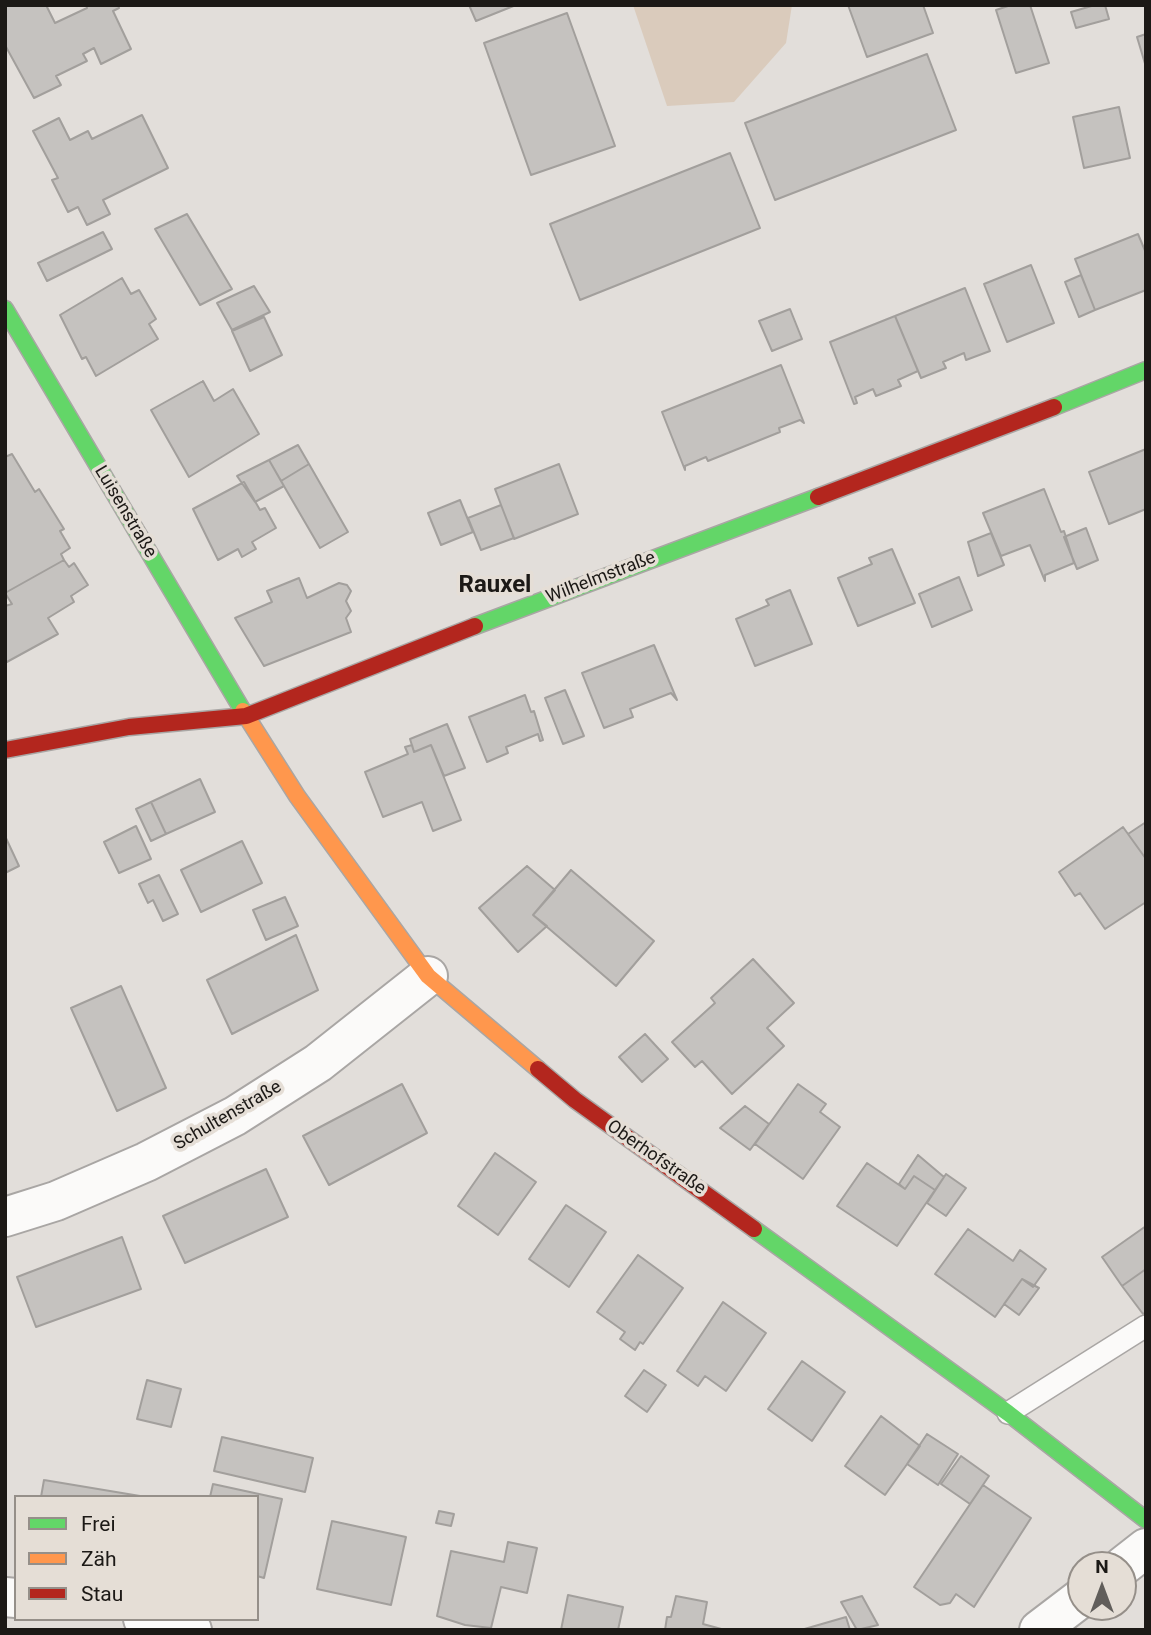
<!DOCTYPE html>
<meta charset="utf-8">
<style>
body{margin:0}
#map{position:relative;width:1151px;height:1635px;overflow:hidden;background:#e2deda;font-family:Roboto,sans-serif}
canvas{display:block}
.frame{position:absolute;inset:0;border:7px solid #1c1916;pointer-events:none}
.legend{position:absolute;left:14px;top:1495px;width:245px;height:126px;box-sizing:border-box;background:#e5ded6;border:2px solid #958f89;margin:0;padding:9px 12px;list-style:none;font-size:21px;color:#1c1916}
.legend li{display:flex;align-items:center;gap:14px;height:35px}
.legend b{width:35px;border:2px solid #958f89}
.north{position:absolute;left:1067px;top:1551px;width:70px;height:70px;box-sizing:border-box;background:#e5ded6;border:2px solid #958f89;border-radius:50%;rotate:0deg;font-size:19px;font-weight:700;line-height:28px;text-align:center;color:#1c1916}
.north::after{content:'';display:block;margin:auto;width:24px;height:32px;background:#615e5b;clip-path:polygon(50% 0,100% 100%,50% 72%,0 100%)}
</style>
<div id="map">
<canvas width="1151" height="1635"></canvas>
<div class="frame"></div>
<ul class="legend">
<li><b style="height:9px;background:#63d668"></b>Frei</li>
<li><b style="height:9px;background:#ff974d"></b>Zäh</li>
<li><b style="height:9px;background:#b3261e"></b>Stau</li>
</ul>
<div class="north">N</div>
</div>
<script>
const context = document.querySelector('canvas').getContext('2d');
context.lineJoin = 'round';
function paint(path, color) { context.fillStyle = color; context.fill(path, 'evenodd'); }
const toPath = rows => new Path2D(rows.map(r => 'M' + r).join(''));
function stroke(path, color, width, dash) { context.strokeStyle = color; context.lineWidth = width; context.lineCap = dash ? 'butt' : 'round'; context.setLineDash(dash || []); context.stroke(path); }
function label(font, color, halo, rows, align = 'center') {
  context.font = font + ' Roboto,sans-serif'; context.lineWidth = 7; context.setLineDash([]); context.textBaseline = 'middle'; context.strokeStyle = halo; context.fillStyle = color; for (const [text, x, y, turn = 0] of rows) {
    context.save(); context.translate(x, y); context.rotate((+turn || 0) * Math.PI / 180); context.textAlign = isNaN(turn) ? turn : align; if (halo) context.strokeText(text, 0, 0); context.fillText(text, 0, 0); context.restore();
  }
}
paint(toPath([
 [633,5,792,5,786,43,734,102,667,106]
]), '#dacbbc');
const building = toPath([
 [5,5,46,5,55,23,87,8,86,5,118,5,119,8,113,11,131,49,101,64,94,48,83,54,87,61,56,76,61,85,34,98,5,45,5,5],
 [469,5,516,5,476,21,469,5],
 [848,5,923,5,933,33,867,57,848,5],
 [1011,5,1030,5,1049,63,1016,73,996,10,1011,5],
 [1095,5,1105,5,1109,19,1076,28,1071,12,1095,5],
 [567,13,615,146,531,175,484,43,567,13],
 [1146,34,1146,67,1137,37,1146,34],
 [927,54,956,130,775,200,745,123,927,54],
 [1119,107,1130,158,1084,168,1073,117,1119,107],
 [142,115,168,168,103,200,110,214,87,225,78,207,68,212,52,180,58,178,33,131,59,118,70,140,88,131,92,139,142,115],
 [730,153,760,228,580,300,550,224,730,153],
 [187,214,232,289,200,305,155,229,187,214],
 [103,232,112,249,47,281,38,263,103,232],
 [1138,234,1146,253,1146,290,1095,310,1075,259,1138,234],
 [1031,265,1054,323,1007,342,984,284,1031,265],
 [1081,275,1095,310,1079,317,1065,282,1081,275],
 [122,278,131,294,139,290,156,319,149,324,158,339,96,376,86,357,82,359,60,315,122,278],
 [254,286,270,312,232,330,217,303,254,286],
 [965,288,990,351,966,360,964,353,943,362,946,368,921,378,895,316,965,288],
 [790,309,802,339,772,351,759,321,790,309],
 [895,316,918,371,898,380,901,386,876,396,873,389,855,397,857,403,854,404,830,342,895,316],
 [264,317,282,355,250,371,232,331,264,317],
 [781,365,804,423,800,420,779,428,780,432,708,461,706,457,685,466,685,470,662,412,781,365],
 [203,381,214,401,233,389,259,434,189,477,151,410,203,381],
 [298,445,309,464,281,481,269,460,298,445],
 [1146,449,1146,509,1109,524,1089,472,1146,449],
 [12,454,35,492,39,489,64,529,60,531,70,548,61,554,64,560,5,593,5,457,12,454],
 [269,460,284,486,255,502,237,476,269,460],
 [309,464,348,532,320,548,281,481,309,464],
 [559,464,578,514,514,539,495,489,559,464],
 [244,482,260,510,265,508,276,528,252,542,256,549,242,557,238,549,218,560,193,509,244,482],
 [1044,489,1061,532,1064,531,1074,563,1045,575,1045,581,1030,545,1001,556,983,513,1044,489],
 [460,500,473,532,441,545,428,513,460,500],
 [501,505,514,538,481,550,468,518,501,505],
 [1086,528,1098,560,1077,569,1064,537,1086,528],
 [991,533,1004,565,978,576,968,542,991,533],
 [892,549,915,603,858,626,838,578,872,564,869,558,892,549],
 [64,560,69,567,74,563,88,585,71,596,74,602,48,618,58,634,5,663,5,606,12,604,5,593,64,560],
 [959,577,972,610,932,627,919,594,959,577],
 [299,578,307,598,339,583,347,585,351,591,346,601,351,611,346,618,351,632,264,666,235,618,272,602,267,591,299,578],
 [790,590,812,644,755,666,736,619,769,605,766,600,790,590],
 [654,645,677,700,671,693,630,709,633,717,604,728,582,673,654,645],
 [565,690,584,736,563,744,545,698,565,690],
 [525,695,531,712,534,711,543,740,540,741,538,734,506,747,508,753,487,762,469,717,525,695],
 [447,724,465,768,444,776,431,745,414,752,410,739,447,724],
 [412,745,414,752,431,745,461,820,433,831,422,802,383,817,365,772,408,754,405,747,412,745],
 [200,779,215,812,166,834,151,802,200,779],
 [151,802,166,834,151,841,136,809,151,802],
 [1146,822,1146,859,1128,834,1146,822],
 [136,826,151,859,119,873,104,842,136,826],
 [1123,827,1146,859,1146,902,1105,929,1080,893,1075,896,1059,872,1123,827],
 [5,836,19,866,5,873,5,836],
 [242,841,262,883,201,912,181,870,242,841],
 [527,866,555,890,533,915,547,926,518,952,479,908,527,866],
 [571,870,654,941,616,986,533,915,571,870],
 [159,875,178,914,163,921,153,900,148,903,139,884,159,875],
 [285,897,298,926,266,940,253,910,285,897],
 [296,935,318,990,232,1034,207,980,296,935],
 [753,959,794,1003,767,1028,784,1046,732,1094,702,1061,695,1067,672,1042,715,1003,711,998,753,959],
 [121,986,166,1088,117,1111,71,1008,121,986],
 [645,1034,668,1059,642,1082,619,1057,645,1034],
 [402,1084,427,1133,329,1185,303,1136,402,1084],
 [798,1084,826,1104,820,1112,840,1127,803,1179,755,1144,798,1084],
 [745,1106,769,1124,750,1150,720,1128,745,1106],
 [495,1153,536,1182,498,1235,458,1206,495,1153],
 [918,1155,944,1177,935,1190,914,1176,905,1189,899,1184,918,1155],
 [867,1163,905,1189,914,1176,935,1190,897,1246,837,1206,867,1163],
 [266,1169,288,1217,185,1263,163,1216,266,1169],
 [946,1174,966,1188,946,1216,927,1203,946,1174],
 [566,1205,606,1232,569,1287,529,1259,566,1205],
 [1146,1226,1146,1269,1122,1286,1102,1257,1146,1226],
 [968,1229,1013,1261,1020,1250,1046,1269,1033,1287,1022,1279,995,1317,935,1274,968,1229],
 [122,1237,141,1289,36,1327,17,1277,122,1237],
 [638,1255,683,1288,643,1344,640,1342,635,1350,620,1339,625,1332,597,1312,638,1255],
 [1146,1269,1146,1312,1143,1314,1122,1286,1146,1269],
 [1022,1279,1039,1288,1019,1315,1004,1304,1022,1279],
 [723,1302,766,1333,726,1391,705,1376,698,1386,677,1371,723,1302],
 [802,1361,845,1392,812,1441,768,1409,802,1361],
 [644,1370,666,1385,647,1412,625,1396,644,1370],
 [147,1380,181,1389,171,1427,137,1419,147,1380],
 [881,1416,920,1446,885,1495,845,1466,881,1416],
 [927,1434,958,1454,938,1485,907,1464,927,1434],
 [222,1437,313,1458,305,1492,214,1471,222,1437],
 [961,1456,989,1476,970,1504,941,1484,961,1456],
 [44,1480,146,1497,41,1497,44,1480],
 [213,1484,282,1499,264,1578,257,1576,257,1497,210,1497,213,1484],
 [983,1485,1031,1518,974,1607,956,1594,950,1603,940,1605,914,1587,983,1485],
 [439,1511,454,1514,451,1526,436,1523,439,1511],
 [332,1521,406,1537,391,1605,317,1589,332,1521],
 [508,1542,537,1548,527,1593,501,1587,491,1628,465,1625,437,1616,451,1551,504,1562,508,1542],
 [568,1595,623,1607,618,1630,561,1630,568,1595],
 [676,1596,707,1602,703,1624,725,1630,665,1630,667,1617,671,1617,676,1596],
 [862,1596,878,1625,857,1630,841,1602,862,1596],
 [846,1617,850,1630,801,1630,846,1617]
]);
paint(building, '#c5c2bf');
stroke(building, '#a29f9c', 2);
const lane = toPath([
 [1008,1413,1146,1326]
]);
const street = toPath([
 [5,1217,56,1201,146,1162,235,1116,318,1063,428,976],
 [1123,1566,1146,1548],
 [5,1597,16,1598],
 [143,1619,192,1630],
 [1039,1630,1081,1598]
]);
const fast = toPath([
 [5,309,243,711],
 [1054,407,1146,370],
 [475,626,818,497],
 [754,1229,1008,1413,1146,1520]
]);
const slow = toPath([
 [243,711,297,796,428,976,538,1069]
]);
const jam = toPath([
 [818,497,1054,407],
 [5,750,129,727,246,716,475,626],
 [538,1069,575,1100,754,1229]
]);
stroke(lane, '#a9a6a4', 24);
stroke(street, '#a9a6a4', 42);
stroke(fast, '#a9a6a4', 19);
stroke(slow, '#a9a6a4', 19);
stroke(jam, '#a9a6a4', 19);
stroke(lane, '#fbfaf9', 21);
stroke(street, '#fbfaf9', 38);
stroke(fast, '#63d668', 16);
stroke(slow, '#ff974d', 16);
stroke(jam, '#b3261e', 16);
label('18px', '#1c1916', '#e5ded6', [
 ["Luisenstraße",125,512,59],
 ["Wilhelmstraße",601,578,-21],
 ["Schultenstraße",228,1116,-30],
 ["Oberhofstraße",656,1158,35]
]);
label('bold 24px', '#1c1916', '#e5ded6', [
 ["Rauxel",495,586]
]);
</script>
